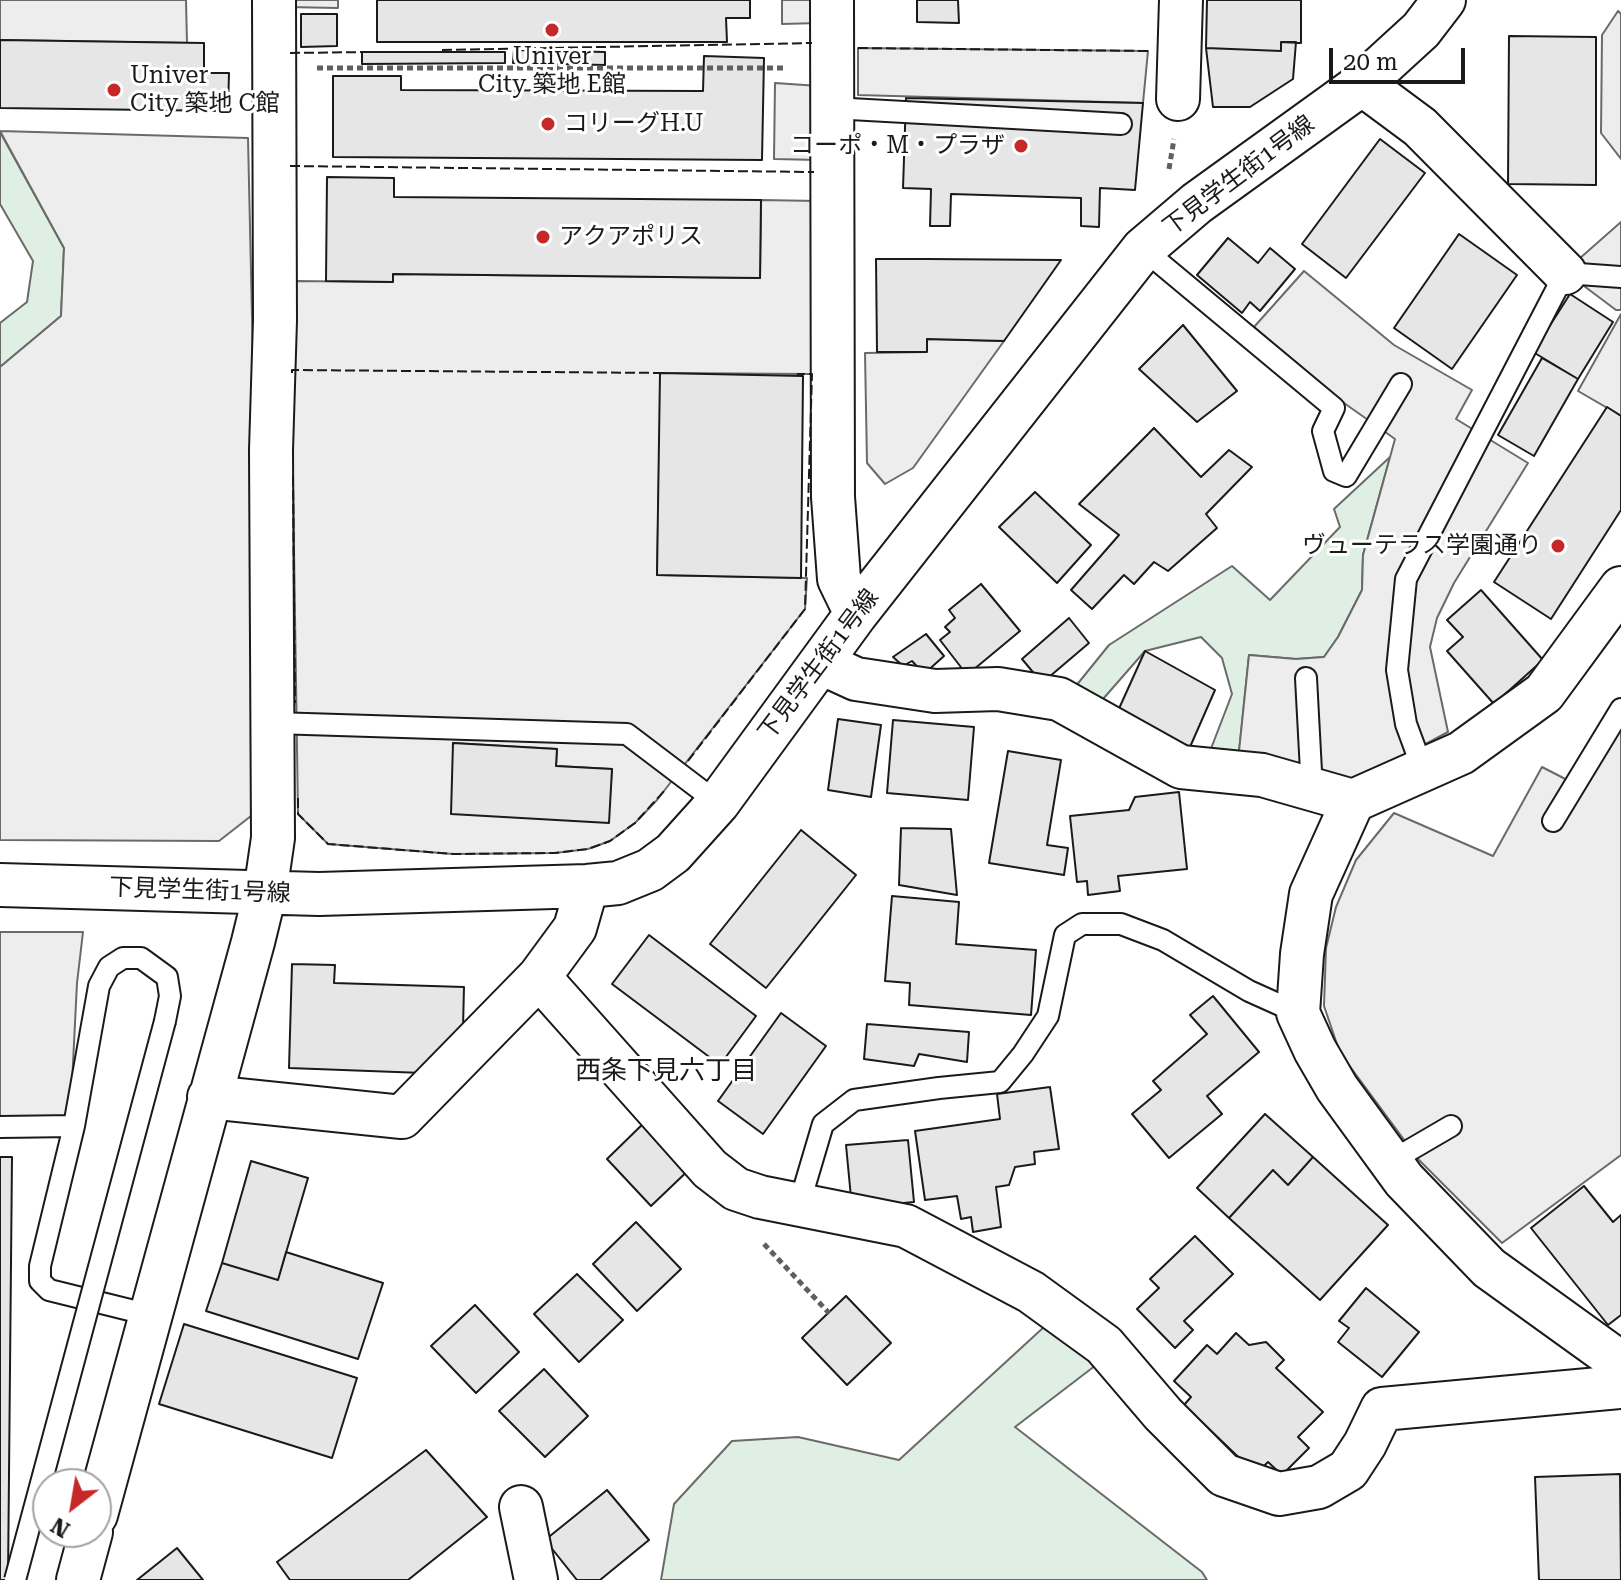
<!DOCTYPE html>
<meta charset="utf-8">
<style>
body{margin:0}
#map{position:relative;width:1621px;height:1580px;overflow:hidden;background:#fff;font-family:"Roboto Serif",serif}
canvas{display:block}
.north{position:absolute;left:32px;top:1468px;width:80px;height:80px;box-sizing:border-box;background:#fff;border:2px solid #a3a3a3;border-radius:50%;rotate:211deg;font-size:22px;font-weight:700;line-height:32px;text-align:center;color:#1a1a1a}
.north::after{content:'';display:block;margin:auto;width:28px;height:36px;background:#c62828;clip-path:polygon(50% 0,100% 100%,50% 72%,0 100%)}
.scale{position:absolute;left:1329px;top:48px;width:136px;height:36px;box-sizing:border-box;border:4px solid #1a1a1a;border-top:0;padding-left:10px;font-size:24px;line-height:28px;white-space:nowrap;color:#1a1a1a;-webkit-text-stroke:6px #fff;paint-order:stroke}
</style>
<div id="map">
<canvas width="1621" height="1580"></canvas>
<div class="north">N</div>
<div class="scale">20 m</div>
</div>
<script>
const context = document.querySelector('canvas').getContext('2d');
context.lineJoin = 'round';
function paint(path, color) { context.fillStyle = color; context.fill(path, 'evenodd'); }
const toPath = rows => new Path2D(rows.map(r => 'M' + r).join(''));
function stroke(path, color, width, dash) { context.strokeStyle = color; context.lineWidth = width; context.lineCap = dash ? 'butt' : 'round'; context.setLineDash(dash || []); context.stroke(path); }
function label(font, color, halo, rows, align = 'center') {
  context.font = font + ' "Roboto Serif","Noto Sans JP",serif'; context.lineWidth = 6; context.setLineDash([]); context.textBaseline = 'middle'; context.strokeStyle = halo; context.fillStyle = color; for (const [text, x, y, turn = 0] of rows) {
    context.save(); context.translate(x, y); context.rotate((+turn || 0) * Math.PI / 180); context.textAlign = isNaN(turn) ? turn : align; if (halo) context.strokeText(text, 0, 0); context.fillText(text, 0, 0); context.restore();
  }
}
const green = toPath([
 [0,132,64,248,61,316,0,367,0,323,27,302,33,261,0,204,0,132],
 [1390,457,1363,555,1362,590,1338,637,1324,657,1296,659,1249,655,1238,761,1207,759,1232,694,1222,658,1201,637,1145,651,1096,707,1071,692,1109,645,1232,566,1270,600,1340,527,1334,509,1390,457],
 [1044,1327,1100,1362,1015,1427,1202,1572,1207,1580,661,1580,674,1504,732,1441,798,1437,899,1460,1044,1327]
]);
paint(green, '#e0efe3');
stroke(green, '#6a6a6a', 2);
const parking = toPath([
 [0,0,186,0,187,43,0,40,0,0],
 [286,0,338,0,338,8,286,7,286,0],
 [782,0,819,0,819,23,782,24,782,0],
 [1618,11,1621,14,1621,159,1601,133,1602,35,1618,11],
 [858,48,1148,51,1143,103,858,95,858,48],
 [775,83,819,86,819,160,774,159,775,83],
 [0,131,248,138,255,450,254,758,251,816,219,841,0,840,0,367,61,316,64,248,0,131],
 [761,200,818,201,812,374,661,373,657,575,807,578,805,609,657,800,635,823,610,841,588,849,555,853,453,854,328,844,298,814,292,417,293,281,392,282,393,274,760,278,761,200],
 [453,743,557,749,556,766,612,769,608,822,453,743],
 [1621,222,1621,310,1616,310,1584,286,1579,259,1621,222],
 [1304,271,1394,345,1472,390,1456,419,1528,463,1454,583,1437,618,1430,647,1448,732,1353,783,1238,761,1249,655,1296,659,1324,657,1338,637,1362,590,1363,555,1395,439,1344,403,1254,327,1304,271],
 [1621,314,1621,416,1578,391,1621,314],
 [927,339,1004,341,913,468,885,484,867,463,865,353,926,352,927,339],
 [1621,721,1621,1155,1502,1243,1419,1160,1340,1053,1324,1006,1326,948,1336,907,1356,860,1394,813,1493,856,1542,767,1579,786,1621,721],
 [0,932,83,932,77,983,70,1124,0,1125,0,932]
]);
paint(parking, '#ededed');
stroke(parking, '#6a6a6a', 2);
const building = toPath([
 [377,0,750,0,750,18,726,18,727,42,377,42,377,0],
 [917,0,958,0,959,23,917,22,917,0],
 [1207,0,1301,0,1301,43,1281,42,1281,51,1206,48,1207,0],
 [301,14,337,14,337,46,301,47,301,14],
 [1509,36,1596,37,1596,185,1508,184,1509,36],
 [0,40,204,43,204,73,229,73,228,111,0,108,0,40],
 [1281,42,1296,42,1293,79,1250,107,1213,107,1206,48,1281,51,1281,42],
 [514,50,605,52,605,65,513,63,514,50],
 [362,52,505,52,505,63,362,64,362,52],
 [704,56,764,58,762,160,333,157,333,76,401,76,401,90,703,91,704,56],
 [906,98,1143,103,1135,190,1100,188,1099,227,1081,226,1081,198,951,194,950,226,930,226,931,189,903,188,906,98],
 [1380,139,1425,173,1346,278,1302,244,1380,139],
 [327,177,394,178,394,197,761,200,760,278,393,274,393,282,326,281,327,177],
 [1459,234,1517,275,1452,369,1394,328,1459,234],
 [1228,238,1258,263,1270,248,1295,269,1260,311,1250,302,1242,313,1197,275,1228,238],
 [876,259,926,259,1061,260,1004,341,927,339,927,352,877,352,876,259],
 [1570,294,1613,322,1578,379,1533,352,1570,294],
 [1183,325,1237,391,1197,422,1139,369,1183,325],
 [1542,358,1578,379,1534,456,1498,435,1542,358],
 [660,373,803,376,801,578,657,575,660,373],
 [1607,407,1621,416,1621,510,1551,619,1494,582,1607,407],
 [1154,428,1201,477,1229,450,1252,467,1206,514,1217,528,1168,571,1154,562,1134,584,1124,575,1092,609,1071,590,1119,535,1079,504,1154,428],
 [1035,492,1091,545,1057,583,999,527,1035,492],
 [981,584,1020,631,967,675,940,640,950,632,945,627,955,618,949,610,981,584],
 [1481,590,1543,660,1494,704,1447,651,1463,637,1447,620,1481,590],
 [1069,618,1089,643,1042,683,1022,659,1069,618],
 [926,634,944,656,924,674,912,661,903,666,893,657,926,634],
 [1145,651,1215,690,1190,747,1117,713,1145,651],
 [838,719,881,725,871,797,828,790,838,719],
 [893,720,974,727,968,800,887,793,893,720],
 [453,743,557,749,556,766,612,769,609,823,451,814,453,743],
 [1008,751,1061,760,1047,845,1068,848,1064,875,989,863,1008,751],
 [1179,792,1187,869,1118,876,1120,891,1088,895,1087,881,1077,882,1070,816,1129,810,1135,797,1179,792],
 [901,828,951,829,957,895,899,885,901,828],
 [801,830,856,875,766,988,710,944,801,830],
 [892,896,959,902,956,944,1036,950,1031,1015,909,1005,910,983,885,981,892,896],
 [649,935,756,1016,720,1065,612,984,649,935],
 [292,964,335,965,334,983,464,987,463,1028,423,1073,289,1068,292,964],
 [1213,996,1259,1052,1207,1096,1222,1114,1169,1158,1132,1114,1161,1090,1153,1081,1207,1034,1190,1015,1213,996],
 [781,1013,826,1046,763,1134,718,1101,781,1013],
 [867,1024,969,1032,967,1062,919,1054,914,1066,864,1059,867,1024],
 [1050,1087,1059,1149,1034,1152,1035,1164,1015,1167,1009,1185,996,1187,1001,1227,973,1232,971,1217,961,1219,957,1196,925,1200,915,1131,1000,1119,997,1094,1050,1087],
 [1265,1114,1313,1157,1288,1185,1273,1170,1229,1218,1197,1188,1265,1114],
 [650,1117,695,1164,651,1206,607,1159,650,1117],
 [908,1140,914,1202,852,1208,846,1145,908,1140],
 [0,1157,12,1157,8,1580,0,1580,0,1157],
 [1313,1157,1388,1225,1320,1300,1229,1218,1273,1170,1288,1185,1313,1157],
 [251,1161,308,1178,278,1280,222,1263,251,1161],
 [1584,1186,1613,1222,1621,1215,1621,1315,1608,1325,1531,1228,1584,1186],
 [636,1222,681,1269,637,1311,593,1264,636,1222],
 [1195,1236,1233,1274,1184,1321,1193,1330,1175,1348,1137,1309,1159,1288,1150,1279,1195,1236],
 [286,1252,383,1283,358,1359,206,1311,222,1263,278,1280,286,1252],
 [577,1274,623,1320,579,1362,534,1314,577,1274],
 [1366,1288,1419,1332,1382,1377,1338,1342,1349,1328,1339,1321,1366,1288],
 [846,1296,891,1343,847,1385,802,1338,846,1296],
 [475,1305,519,1352,476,1393,431,1346,475,1305],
 [184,1324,357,1378,332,1458,159,1404,184,1324],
 [1236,1333,1249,1345,1266,1342,1284,1360,1276,1368,1323,1412,1298,1437,1309,1448,1282,1475,1268,1462,1256,1474,1184,1405,1191,1397,1174,1381,1207,1345,1217,1354,1236,1333],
 [544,1369,588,1416,545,1457,499,1411,544,1369],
 [426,1450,487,1517,408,1580,290,1580,277,1562,426,1450],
 [1620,1474,1621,1580,1539,1580,1535,1477,1620,1474],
 [607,1490,649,1540,600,1580,577,1580,545,1540,607,1490],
 [177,1548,203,1580,137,1580,177,1548]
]);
paint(building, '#e6e6e6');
stroke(building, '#1a1a1a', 2);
const lane = toPath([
 [832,108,1121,124],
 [1143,249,1334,408,1323,431,1334,471,1346,476,1401,384],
 [1306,678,1312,790],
 [274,723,627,734,718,803],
 [1423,770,1406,724,1397,670,1406,579,1565,273,1621,277],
 [1553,821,1621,709],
 [74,1126,99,986,109,967,123,958,141,958,167,977,170,996,165,1021],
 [0,1127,74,1126,40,1266,40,1281,49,1290,150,1315],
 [1391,1161,1451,1126],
 [799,1205,823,1124,854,1100,939,1088,1000,1082,1023,1054,1048,1016,1065,935,1082,924,1121,924,1163,940,1249,991,1298,1013]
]);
const street = toPath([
 [832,0,833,497,839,579,856,614],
 [1362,84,1420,127,1565,273],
 [1178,99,1181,0],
 [821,663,856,679,935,691,998,689,1059,699,1181,767,1262,775,1353,801,1461,753,1544,693,1621,588],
 [1353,801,1311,894,1302,954,1298,1013,1315,1050,1337,1088,1404,1180,1489,1268,1621,1363],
 [0,885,319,894,587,886,618,883,650,870,673,853,718,803,856,614,1143,249,1197,203,1362,84,1421,30,1444,0],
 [587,886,575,928,539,977,710,1169,736,1189,760,1197,906,1226,1031,1292,1104,1345,1163,1414,1224,1475,1279,1494,1319,1487,1348,1470,1365,1444,1382,1409,1621,1387],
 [209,1097,402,1117,539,977],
 [521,1507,536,1580],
 [96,1515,253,942,265,893,273,838,271,450,275,320,274,0],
 [78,1580,91,1532]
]);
stroke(lane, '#1a1a1a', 24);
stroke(street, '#1a1a1a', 46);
stroke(toPath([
 [317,68,787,68],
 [1169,169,1174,139],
 [764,1244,829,1313]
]), '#5f5f5f', 5, [6, 4]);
stroke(lane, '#fff', 20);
stroke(street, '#fff', 42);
const laneBridge = toPath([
 [15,1580,165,1021]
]);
stroke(laneBridge, '#1a1a1a', 24, []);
stroke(laneBridge, '#fff', 20);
stroke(toPath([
 [858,48,1148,51],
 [442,50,812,43],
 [290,53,366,52],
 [290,166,814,172],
 [292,373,292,370,665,373],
 [293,476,295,703],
 [688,761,805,609,812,374,797,374],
 [298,798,298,814,328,844,453,854,555,853,588,849,610,841,635,823,666,789]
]), '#1a1a1a', 2, [10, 4]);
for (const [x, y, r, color] of [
 [552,30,8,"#c62828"],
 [114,90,8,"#c62828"],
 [548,124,8,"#c62828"],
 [1021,146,8,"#c62828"],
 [543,237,8,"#c62828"],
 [1558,546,8,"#c62828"]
]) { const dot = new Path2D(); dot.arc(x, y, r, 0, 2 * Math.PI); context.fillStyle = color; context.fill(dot); stroke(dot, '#fff', 3); }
label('24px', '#1a1a1a', '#fff', [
 ["Univer",552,57,"center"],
 ["City 築地 E館",552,85,"center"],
 ["Univer",130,76],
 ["City 築地 C館",130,104],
 ["コリーグH.U",564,124],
 ["コーポ・M・プラザ",1005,146,"right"],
 ["アクアポリス",559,237],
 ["ヴューテラス学園通り",1542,546,"right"]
], 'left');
label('24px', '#1a1a1a', '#fff', [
 ["下見学生街1号線",1239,176,-37],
 ["下見学生街1号線",819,665,-53],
 ["下見学生街1号線",200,891,2]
]);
label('26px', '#1a1a1a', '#fff', [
 ["西条下見六丁目",666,1071]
]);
</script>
